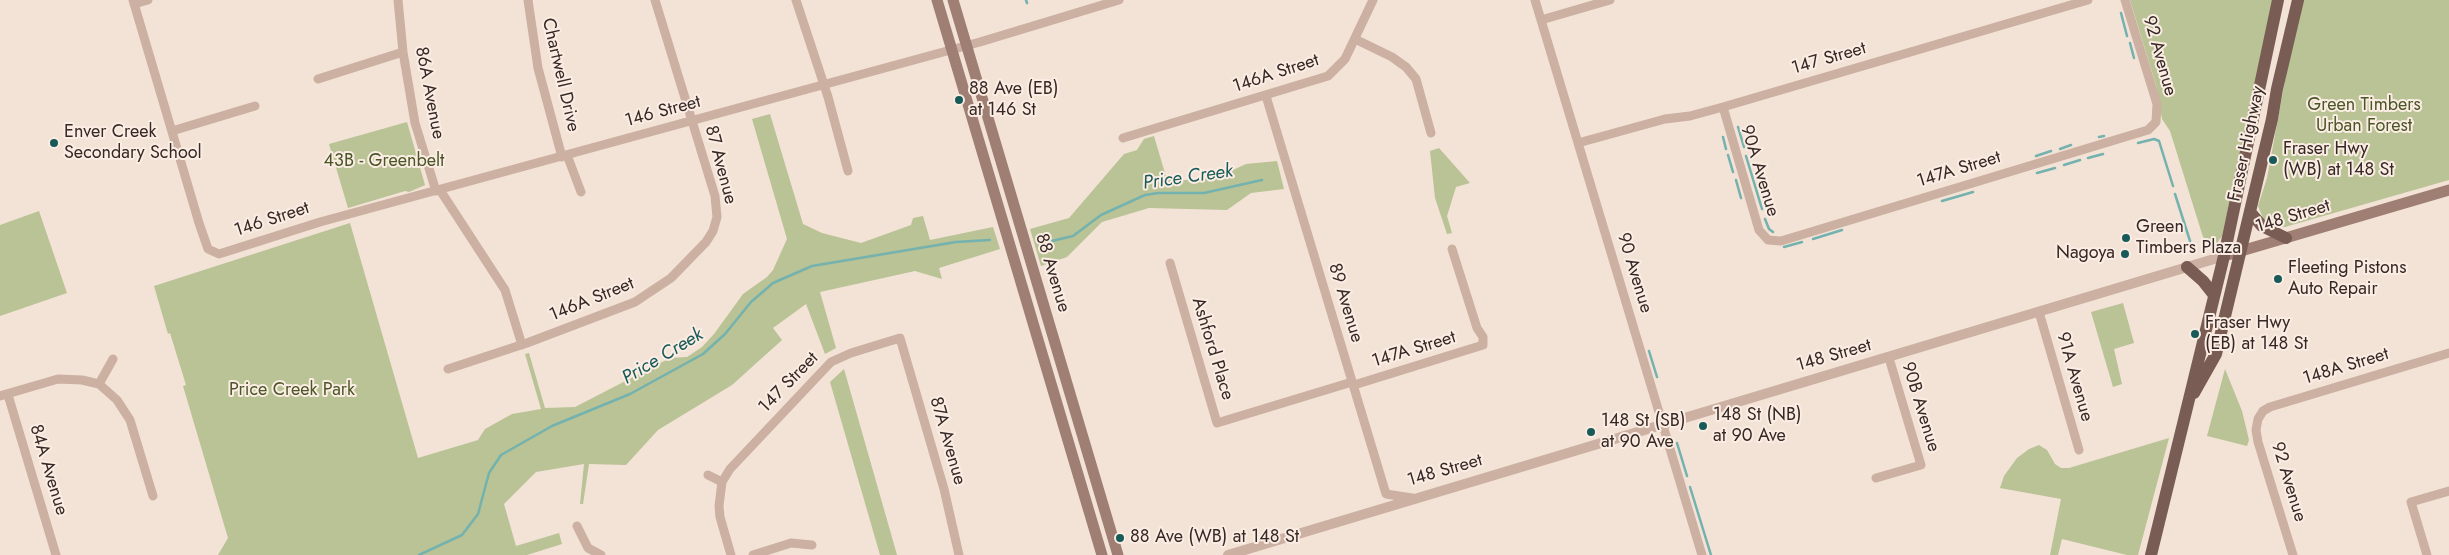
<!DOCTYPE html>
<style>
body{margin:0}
canvas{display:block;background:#f3e2d6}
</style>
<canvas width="2449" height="555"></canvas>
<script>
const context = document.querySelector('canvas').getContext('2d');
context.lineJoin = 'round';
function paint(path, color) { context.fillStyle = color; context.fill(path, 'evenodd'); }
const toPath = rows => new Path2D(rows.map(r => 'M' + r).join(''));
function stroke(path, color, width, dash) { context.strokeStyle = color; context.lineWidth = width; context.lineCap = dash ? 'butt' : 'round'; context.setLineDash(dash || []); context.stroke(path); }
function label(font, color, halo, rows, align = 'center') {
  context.font = font + ' Jost,sans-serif'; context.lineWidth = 4; context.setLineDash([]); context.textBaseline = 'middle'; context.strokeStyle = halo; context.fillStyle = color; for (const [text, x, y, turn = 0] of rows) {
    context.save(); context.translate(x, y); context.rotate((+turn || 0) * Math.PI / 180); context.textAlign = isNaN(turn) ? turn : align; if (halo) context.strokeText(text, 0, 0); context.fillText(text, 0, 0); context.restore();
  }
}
paint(toPath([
 [2130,0,2273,0,2222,236,2215,246,2203,237,2170,131,2162,119,2156,85],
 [2300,0,2449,0,2449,180,2285,227,2275,227,2265,223,2258,206,2267,178],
 [770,114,803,224,822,233,861,243,911,225,913,218,923,216,930,240,993,227,1000,249,939,268,942,279,915,271,820,292,836,348,825,354,806,304,773,328,782,340,732,385,658,430,626,465,589,464,583,504,580,504,584,464,536,472,504,504,516,546,559,533,562,544,527,555,218,555,228,538,183,386,186,385,170,333,168,334,154,286,350,223,418,458,478,440,485,429,512,414,541,409,525,354,529,353,545,408,575,407,670,358,687,357,702,347,714,334,743,294,767,277,773,270,787,239,752,119],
 [407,122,425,185,409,192,405,191,348,208,329,144],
 [1154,136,1167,180,1196,180,1222,175,1246,164,1277,161,1284,189,1251,193,1227,210,1149,208,1102,222,1067,257,1041,266,1030,229,1069,218,1124,154,1137,150,1144,139],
 [1439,148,1470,183,1456,187,1447,216,1452,233,1447,234,1435,198,1430,151],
 [39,211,67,293,0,316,0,225],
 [2123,303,2134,343,2114,349,2122,384,2113,387,2091,312],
 [844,369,897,555,880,555,830,382],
 [2225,369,2242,411,2249,440,2247,446,2207,436],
 [2169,438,2138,555,2127,555,2062,539,2058,555,2050,555,2061,499,2000,488,2004,476,2017,458,2029,449,2039,445,2047,450,2055,464,2061,468,2069,468]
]), '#b9c395');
stroke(toPath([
 [1026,0,1027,3],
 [2121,13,2127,36],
 [2130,43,2134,58],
 [1738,127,1744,147],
 [1723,137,1726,149],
 [2099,137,2104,136],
 [2138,143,2154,139,2159,141,2173,186],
 [2060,149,2071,145],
 [1728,155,1733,172],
 [1746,156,1762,209],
 [2036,156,2051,151],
 [2088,158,2103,154],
 [2064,165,2080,160],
 [2037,173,2055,168],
 [1736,180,1741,198],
 [2175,194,2190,241],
 [1942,201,1973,192],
 [1765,219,1769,229,1773,232],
 [1813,239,1842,230],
 [1039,244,1073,236,1101,215,1145,195,1158,193,1204,193,1262,180],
 [1784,247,1802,242],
 [1649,351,1657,377],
 [1677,443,1687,476],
 [1690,487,1711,555],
 [419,555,462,535,478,514,489,473,501,455,552,426,630,394,703,354,725,334,751,302,773,283,812,266,956,242,990,240]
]), '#73b2ae', 2.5);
stroke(toPath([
 [133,0,199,223,208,249,219,254,320,222,980,42,1119,0],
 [398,0,403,52,415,123,436,191],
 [528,0,538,68,562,157],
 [796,0,828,97,848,171],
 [1535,0,1702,555],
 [134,4,148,0],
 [1541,20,1610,0],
 [1355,39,1392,57,1406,67,1416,79,1431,133],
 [318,79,403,52],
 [1266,96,1386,494,1412,498],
 [1723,107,1759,230,1768,240,1781,241,2148,130,2156,122,2157,104,2125,0],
 [172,131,255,106],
 [1123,138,1328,76,1345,59,1373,0],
 [1578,143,1665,119,1690,116,1723,107,2088,0],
 [567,155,581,192],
 [440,190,505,290,522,345],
 [1170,263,1217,423,1352,382],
 [2039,312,2079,450],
 [448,369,527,343,635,302,671,278,706,242,713,231,717,217,715,196,655,0],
 [99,384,113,359],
 [1354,385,1483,345,1483,337,1477,328,1452,249],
 [8,395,56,555],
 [0,396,58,379,82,380,99,384,117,400,130,420,153,496],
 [708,475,722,482],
 [1876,478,1921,465,1889,358],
 [577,526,588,548,601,555],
 [731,555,720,517,719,506,722,482,730,469,831,362,851,353,900,338,944,489,959,555],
 [753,555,791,543,812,545],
 [2293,555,2258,442,2256,430,2258,419,2263,411,2270,407,2449,353],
 [2427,555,2411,502,2449,491]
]), '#ccb0a2', 9);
stroke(toPath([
 [1228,555,2224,256]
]), '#ccb0a2', 10);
stroke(toPath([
 [937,0,1102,555],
 [953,0,1118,555],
 [2224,256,2449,190]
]), '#9f7e73', 11);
stroke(toPath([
 [2250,212,2262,226,2286,238],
 [2187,267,2203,281,2214,295],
 [2194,393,2216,354,2272,119,2277,89,2298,0],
 [2151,555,2224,256,2278,0]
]), '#795d54', 12);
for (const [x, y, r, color] of [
 [959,100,5,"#175a58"],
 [54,143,5,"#175a58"],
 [2273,160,5,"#175a58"],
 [2126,238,5,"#175a58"],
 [2125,254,5,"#175a58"],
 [2278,279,5,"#175a58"],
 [2195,334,5,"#175a58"],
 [1703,426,5,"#175a58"],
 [1591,432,5,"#175a58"],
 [1120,538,5,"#175a58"]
]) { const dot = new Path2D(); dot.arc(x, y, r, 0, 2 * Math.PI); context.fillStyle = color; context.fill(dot); stroke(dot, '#fbede3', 2); }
label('18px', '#362825', '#fbede3', [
 ["92 Avenue",2159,56,74],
 ["147 Street",1829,59,-16],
 ["146A Street",1276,74,-18],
 ["Chartwell Drive",560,75,77],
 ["86A Avenue",429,93,79],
 ["146 Street",663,112,-15],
 ["Fraser Highway",2247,144,-78],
 ["87 Avenue",720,165,75],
 ["147A Street",1959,170,-17],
 ["90A Avenue",1759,171,73],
 ["148 Street",2293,217,-17],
 ["146 Street",272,220,-18],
 ["88 Avenue",1052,273,73],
 ["90 Avenue",1634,273,73],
 ["146A Street",592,300,-22],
 ["89 Avenue",1345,303,73],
 ["Ashford Place",1212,349,73],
 ["147A Street",1414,350,-17],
 ["148 Street",1834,356,-16],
 ["148A Street",2346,367,-17],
 ["91A Avenue",2074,377,74],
 ["147 Street",789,383,-46],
 ["90B Avenue",1920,407,73],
 ["87A Avenue",947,441,74],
 ["84A Avenue",48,470,73],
 ["148 Street",1445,471,-16],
 ["92 Avenue",2288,482,73]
]);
label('18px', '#362825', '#fbede3', [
 ["88 Ave (EB)",969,90],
 ["at 146 St",969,111],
 ["Enver Creek",64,133],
 ["Secondary School",64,154],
 ["Fraser Hwy",2283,150],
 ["(WB) at 148 St",2283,171],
 ["Green",2136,228],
 ["Timbers Plaza",2136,249],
 ["Nagoya",2115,254,"right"],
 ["Fleeting Pistons",2288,269],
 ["Auto Repair",2288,290],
 ["Fraser Hwy",2205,324],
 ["(EB) at 148 St",2205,345],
 ["148 St (NB)",1713,416],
 ["at 90 Ave",1713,437],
 ["148 St (SB)",1601,422],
 ["at 90 Ave",1601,443],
 ["88 Ave (WB) at 148 St",1130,538]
], 'left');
label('18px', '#4a5627', '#fbede3', [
 ["Green Timbers",2364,106],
 ["Urban Forest",2364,127],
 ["43B - Greenbelt",384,162],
 ["Price Creek Park",292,391]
]);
label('italic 19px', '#175a58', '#fbede3', [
 ["Price Creek",1188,178,-8],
 ["Price Creek",663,357,-31]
]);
</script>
